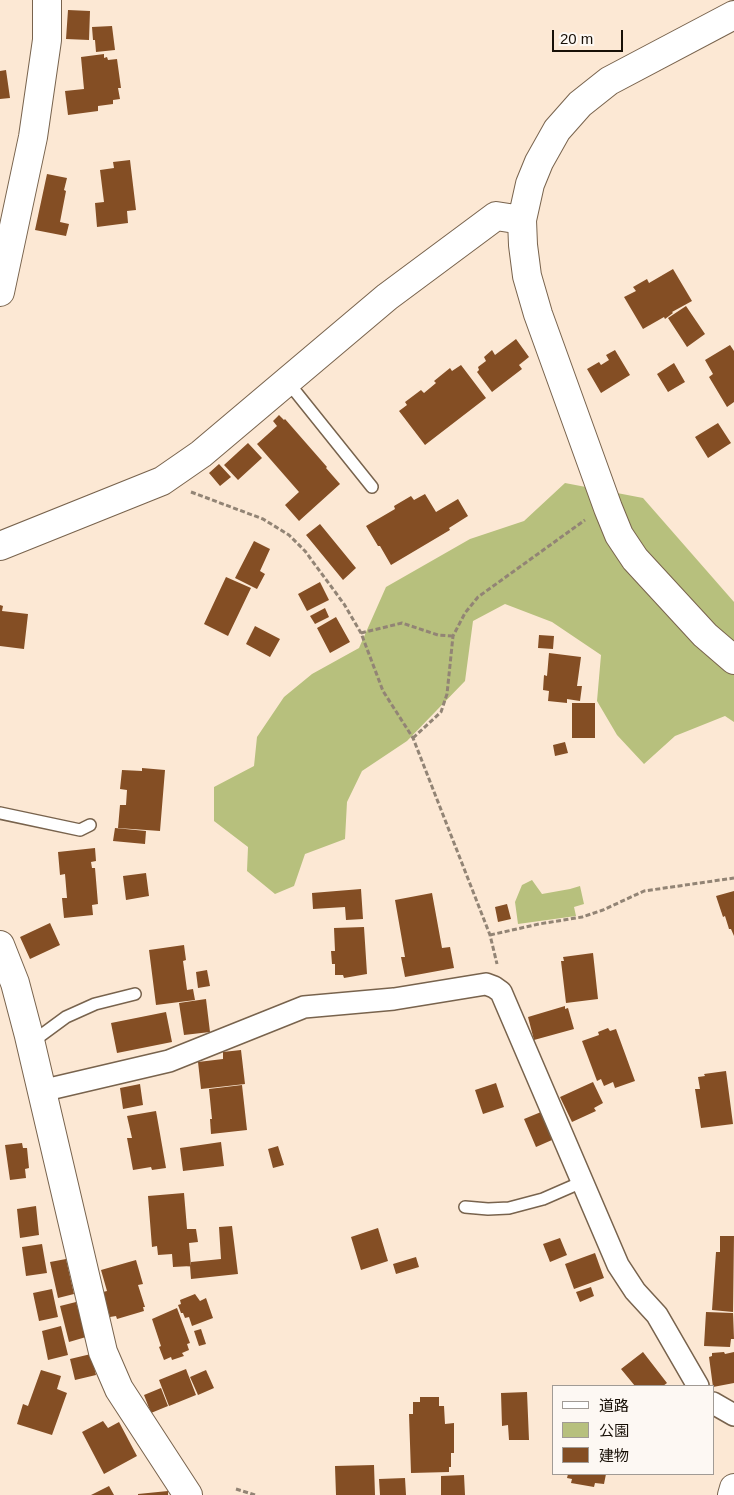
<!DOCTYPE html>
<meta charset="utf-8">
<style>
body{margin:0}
#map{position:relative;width:734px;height:1495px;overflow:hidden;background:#fce8d4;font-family:Arial,"Noto Sans JP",sans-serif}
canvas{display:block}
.legend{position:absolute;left:552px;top:1385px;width:162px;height:90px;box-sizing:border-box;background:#fdf8f3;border:1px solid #a19b95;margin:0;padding:6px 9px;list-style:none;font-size:15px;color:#181007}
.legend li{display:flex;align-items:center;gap:10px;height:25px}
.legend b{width:25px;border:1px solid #a19b95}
.scale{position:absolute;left:552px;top:30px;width:71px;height:22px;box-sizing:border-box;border:2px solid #181007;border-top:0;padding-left:6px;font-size:15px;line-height:18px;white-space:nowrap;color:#181007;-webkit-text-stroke:4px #fdf8f3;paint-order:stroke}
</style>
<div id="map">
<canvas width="734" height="1495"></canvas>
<ul class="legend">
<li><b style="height:6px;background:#fff"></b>道路</li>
<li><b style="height:14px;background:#b7c07d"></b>公園</li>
<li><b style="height:14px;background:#844e24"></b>建物</li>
</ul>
<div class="scale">20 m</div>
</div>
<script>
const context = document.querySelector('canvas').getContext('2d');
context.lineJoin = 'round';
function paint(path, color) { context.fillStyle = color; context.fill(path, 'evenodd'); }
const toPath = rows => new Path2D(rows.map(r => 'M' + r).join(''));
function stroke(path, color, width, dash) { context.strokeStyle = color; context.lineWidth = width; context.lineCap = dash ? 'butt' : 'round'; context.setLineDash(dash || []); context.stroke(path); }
paint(toPath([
 [565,483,643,498,734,602,734,722,725,716,675,736,644,764,617,735,597,701,601,655,552,622,505,604,473,621,465,681,407,741,362,771,347,802,345,839,305,854,294,886,275,894,247,871,248,847,214,821,214,787,254,766,257,737,284,697,312,674,359,648,386,587,470,539,524,521],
 [532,880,542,894,570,889,580,886,584,904,574,907,576,916,518,924,515,902,522,885]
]), '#b7c07d');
paint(toPath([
 [68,10,90,11,89,40,66,39],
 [112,26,115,50,96,52,95,40,93,40,92,27],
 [104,54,104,58,107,57,108,60,117,59,121,88,118,88,120,99,113,100,113,104,98,106,98,111,68,115,65,91,84,89,81,57],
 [6,70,10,98,0,99,0,71],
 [130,160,136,210,127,211,128,223,97,227,95,203,104,202,100,170,114,168,113,162],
 [47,174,67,178,64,190,66,191,60,222,69,224,66,236,35,230],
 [673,269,692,301,672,312,673,313,665,319,664,317,643,329,624,297,636,291,633,287,647,279,649,283],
 [686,306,705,334,687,347,668,318],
 [516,339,529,357,519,365,522,369,492,392,477,372,479,370,478,367,486,361,484,357,492,350,495,355],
 [730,345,734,351,734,402,727,407,709,377,713,374,705,360],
 [615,350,630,375,601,393,587,369,599,362,601,365,609,360,606,355],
 [674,363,685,382,668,392,657,374],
 [461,365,486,398,425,445,399,411,407,405,405,402,421,390,424,393,436,383,434,381,450,368,452,371],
 [279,415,284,420,285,419,327,467,326,468,340,484,299,521,285,505,299,492,257,444,277,426,273,421],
 [718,423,731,443,708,458,695,437],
 [248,443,262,458,238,480,224,465],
 [219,464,231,477,220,486,209,473],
 [425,494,436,512,458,499,468,516,449,528,450,530,391,565,380,546,378,546,366,526,395,509,394,506,411,496,414,500],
 [320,524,356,568,343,580,306,535],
 [254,541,270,549,260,571,265,574,257,589,235,578],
 [226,577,251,588,228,636,204,624],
 [320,582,329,600,307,611,298,594],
 [0,605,3,606,2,611,28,614,24,649,0,646],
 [325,608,329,617,315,624,310,616],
 [336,617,350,642,330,653,317,628],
 [255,626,280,639,270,657,246,644],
 [539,635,554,636,553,649,538,648],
 [549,653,581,657,577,686,582,686,580,701,567,699,567,703,548,701,549,691,543,690,544,675,547,676],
 [572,703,595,703,595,738,572,738],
 [565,742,568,753,555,756,553,745],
 [142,768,165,770,160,831,118,828,120,805,126,805,127,790,120,789,122,770,142,771],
 [115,828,146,831,145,844,113,841],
 [95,848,96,861,91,862,92,868,95,868,98,904,92,905,93,915,64,918,62,898,67,898,65,874,60,875,58,852],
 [146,873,149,896,126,900,123,876],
 [361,889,363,919,346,920,345,907,313,909,312,893],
 [734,891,734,936,731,929,729,929,725,916,723,917,716,896],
 [432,893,442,948,450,947,454,968,405,977,401,957,405,957,395,900],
 [507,904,511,919,498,922,495,907],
 [50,923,60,945,30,959,20,937],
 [364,927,367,974,344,978,343,975,335,975,335,964,332,964,331,951,335,951,334,928],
 [184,945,186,960,183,961,187,990,193,989,195,1000,156,1005,149,950],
 [593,953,598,999,566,1003,561,961,564,961,563,957],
 [207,970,210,986,198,988,196,972],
 [206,999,210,1032,184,1035,179,1003],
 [565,1006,565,1009,568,1008,574,1029,534,1040,528,1017],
 [166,1012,172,1042,117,1053,111,1023],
 [608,1028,610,1031,616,1029,635,1081,615,1088,613,1082,604,1086,601,1079,597,1081,582,1041,599,1035,598,1032],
 [241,1050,245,1084,201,1089,198,1062,223,1059,223,1052],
 [726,1071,733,1124,701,1128,695,1089,700,1089,698,1077,705,1076,704,1074],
 [593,1082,603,1103,594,1108,596,1111,572,1122,560,1097],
 [496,1083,504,1107,483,1114,475,1090],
 [140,1084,143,1105,123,1109,120,1088],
 [242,1085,247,1130,211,1134,210,1119,212,1119,209,1089],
 [156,1111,166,1168,152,1170,151,1167,133,1170,127,1138,132,1138,127,1116],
 [541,1112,552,1140,536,1147,524,1119],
 [221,1142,224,1166,183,1171,180,1148],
 [22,1143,23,1148,27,1148,29,1168,25,1169,26,1178,10,1180,5,1145],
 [278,1146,284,1165,273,1168,268,1149],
 [184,1193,187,1229,196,1229,198,1242,189,1243,191,1266,173,1267,172,1254,158,1255,157,1246,152,1247,148,1196],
 [36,1206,39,1235,20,1238,17,1209],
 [232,1226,238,1274,191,1279,190,1266,191,1266,191,1262,221,1259,219,1227],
 [378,1228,388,1261,361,1270,351,1237],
 [720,1236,734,1236,733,1312,712,1310,716,1252,720,1252],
 [560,1238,567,1255,550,1262,543,1244],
 [42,1244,47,1273,26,1276,22,1247],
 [595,1253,604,1278,574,1289,565,1264],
 [416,1257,419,1267,396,1274,393,1264],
 [66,1259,74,1294,58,1298,50,1262],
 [136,1260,143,1284,138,1285,145,1307,143,1307,144,1311,117,1319,116,1316,110,1317,103,1292,107,1291,101,1270],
 [591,1287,594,1296,580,1302,576,1292],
 [52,1289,58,1317,39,1321,33,1293],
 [195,1294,200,1301,206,1298,213,1318,192,1326,189,1317,185,1318,183,1313,181,1313,178,1305,181,1304,180,1300],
 [76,1302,86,1337,69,1342,60,1306],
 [177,1308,190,1343,187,1344,189,1350,182,1353,184,1356,172,1360,171,1357,164,1360,159,1347,161,1346,152,1319],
 [706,1312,733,1313,734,1339,731,1339,730,1347,704,1346],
 [61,1326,68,1355,48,1360,42,1331],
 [201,1329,206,1344,199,1346,194,1331],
 [643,1352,667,1383,663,1386,635,1386,621,1369],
 [724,1352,725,1354,734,1352,734,1383,713,1387,709,1357,712,1356,712,1353],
 [91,1354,96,1375,75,1380,70,1359],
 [186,1369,196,1395,169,1406,159,1380],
 [41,1370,61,1376,57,1389,67,1393,52,1435,17,1424,23,1404,28,1406],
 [206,1370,214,1388,198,1395,190,1377],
 [161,1388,168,1406,151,1413,144,1395],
 [527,1392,529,1440,509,1440,508,1425,502,1426,501,1393],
 [420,1397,439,1397,439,1406,444,1406,445,1424,454,1423,454,1453,451,1453,451,1467,449,1467,449,1472,411,1473,409,1414,413,1414,413,1402,420,1402],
 [103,1421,108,1428,119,1422,137,1456,104,1474,82,1432],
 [374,1465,375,1495,336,1495,335,1466],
 [568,1474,606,1474,604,1484,595,1483,594,1487,571,1483,572,1479,567,1478],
 [464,1475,465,1495,441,1495,441,1476],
 [405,1478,406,1495,380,1495,379,1479],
 [109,1486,114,1495,91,1495],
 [168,1491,168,1495,138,1495,138,1494]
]), '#844e24');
const lane = toPath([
 [287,381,372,487],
 [0,813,80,830,90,825],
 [32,1042,66,1017,95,1004,135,994],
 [465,1207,488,1209,509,1208,543,1199,582,1182]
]);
const street = toPath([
 [41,1091,169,1061,304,1007,394,999,486,984,494,987,501,992,618,1265,635,1291,657,1315,698,1386],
 [713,1403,734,1415]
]);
const secondary = toPath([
 [734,15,609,81,580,104,557,130,539,162,530,184,522,220,523,245,527,276,538,314,608,508,619,535,635,559,705,635,734,660],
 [0,292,33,137,47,40,47,0],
 [0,546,162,481,201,454,387,297,496,216,522,220],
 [0,945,15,983,29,1036,103,1352,119,1389,188,1495],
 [732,1495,734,1488]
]);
stroke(lane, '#78634d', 14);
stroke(street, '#78634d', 24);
stroke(secondary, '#78634d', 30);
stroke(toPath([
 [191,492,263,519,289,535,305,551,344,604,361,633,383,691,413,738,490,935,497,964],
 [361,633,402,623,438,635,453,636],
 [413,738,441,712,447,694,453,636,465,613,478,597,585,520],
 [490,935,539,924,582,917,603,910,644,891,734,878],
 [236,1489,255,1495]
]), '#928475', 3, [5, 2.5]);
stroke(lane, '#fff', 11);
stroke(street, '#fff', 21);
stroke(secondary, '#fff', 28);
</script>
